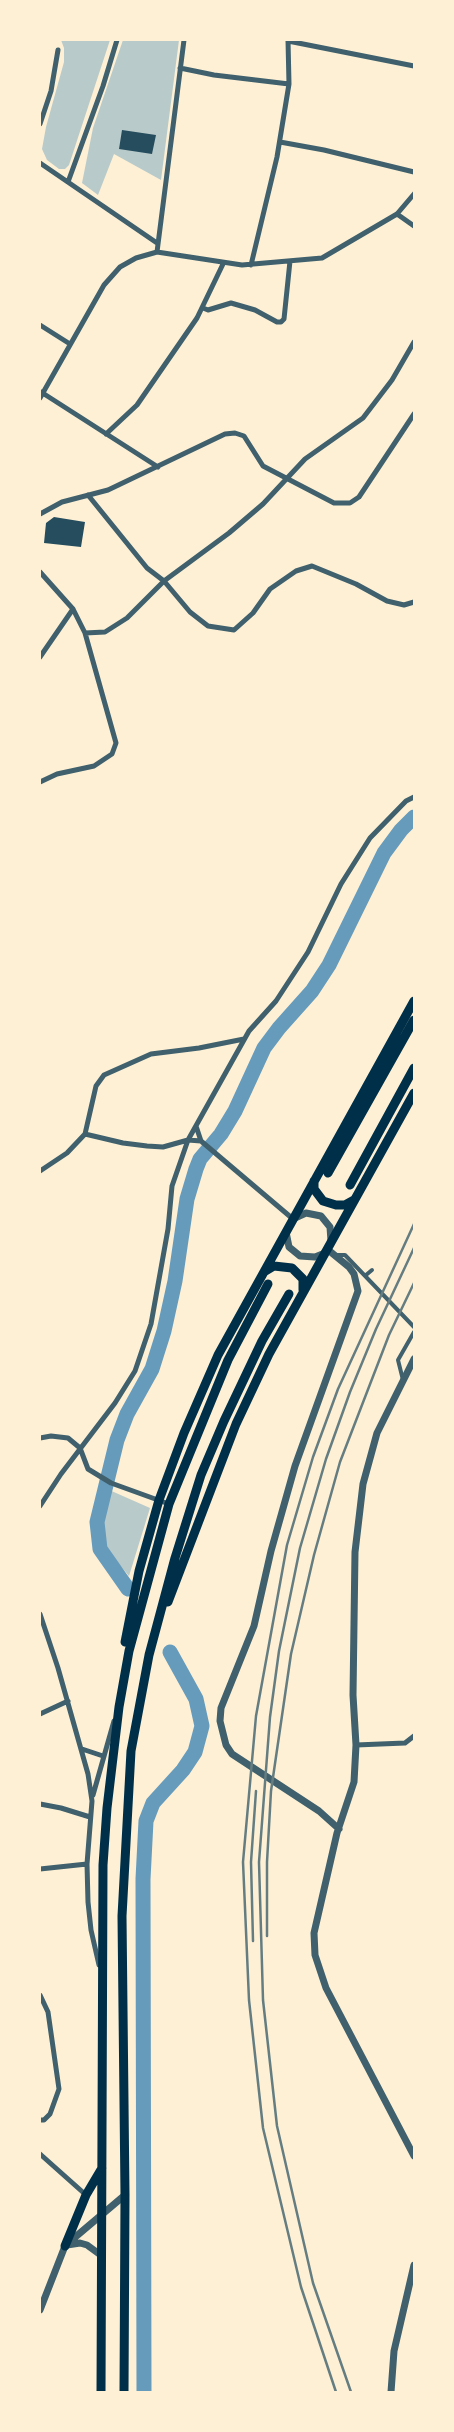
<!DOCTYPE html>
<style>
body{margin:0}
#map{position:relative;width:454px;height:2432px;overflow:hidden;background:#fdf0d5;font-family:"Archivo Narrow",sans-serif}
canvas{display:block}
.frame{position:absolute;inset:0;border:41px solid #fdf0d5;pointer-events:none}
</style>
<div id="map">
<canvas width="454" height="2432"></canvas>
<div class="frame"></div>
</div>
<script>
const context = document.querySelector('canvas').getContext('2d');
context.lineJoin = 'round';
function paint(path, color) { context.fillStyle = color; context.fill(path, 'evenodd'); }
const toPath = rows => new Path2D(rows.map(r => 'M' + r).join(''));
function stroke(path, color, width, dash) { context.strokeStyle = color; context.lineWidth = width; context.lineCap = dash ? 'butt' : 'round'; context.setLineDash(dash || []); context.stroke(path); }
paint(toPath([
 [61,40,110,40,69,165,65,169,59,169,47,160,42,149,46,127,64,62,64,48],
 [123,40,179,40,161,180,114,154,98,195,82,183,93,128],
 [107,1489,150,1508,129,1576,104,1546,100,1524]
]), '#b9caca');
stroke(toPath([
 [128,1589,100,1549,97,1522,117,1440,127,1414,152,1369,164,1331,175,1281,187,1199,196,1169,200,1159,221,1134,235,1111,264,1048,279,1028,312,991,329,965,384,853,401,830,414,817],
 [144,2392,143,1879,146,1821,153,1803,183,1770,195,1752,202,1726,196,1699,170,1652]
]), '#669bbc', 15);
paint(toPath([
 [122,130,156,135,152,154,119,149],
 [54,517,85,522,81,547,44,543,46,523]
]), '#264d5e');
stroke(toPath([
 [335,1255,345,1255,414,1327],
 [366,1275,372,1270],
 [403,1380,398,1360,414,1332]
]), '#3f606c', 4);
stroke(toPath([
 [288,41,414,66],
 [180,68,214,75,289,84],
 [40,124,51,91,58,50],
 [280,142,324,150,414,172],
 [40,163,157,243],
 [68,182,103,86,117,40],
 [397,214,414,226],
 [157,252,184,40],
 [251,265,277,157,289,84,288,40],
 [203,308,208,310,231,303,255,310,277,322,281,322,284,319,290,261],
 [40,325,70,344],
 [41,392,158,467],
 [40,398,104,285,120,267,136,258,157,252,242,265,322,258,397,214,414,194],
 [106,434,137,405,197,318,223,264],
 [88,495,147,568,164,581,190,612,208,626,234,630,253,613,270,589,296,571,312,566,356,584,387,601,404,605,414,602],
 [40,514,62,502,108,490,225,434,235,433,244,436,263,466,334,503,350,503,359,497,414,414],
 [40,572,73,609,85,633,116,743,112,754,94,766,57,774,40,782],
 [85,633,105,632,127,618,164,581,229,533,263,504,305,459,363,418,392,380,414,342],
 [40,657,73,609],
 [196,1126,201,1141,293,1219],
 [85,1134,123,1143,147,1146,163,1147,188,1140,201,1141],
 [40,1171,67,1153,85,1134,96,1086,104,1075,151,1054,199,1048,244,1039],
 [40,1438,51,1436,68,1438,80,1448,88,1469,111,1483,169,1504],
 [40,1506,61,1474,115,1403,135,1371,151,1324,168,1229,172,1186,188,1140,249,1031,276,1001,308,952,341,884,370,838,406,801,414,797],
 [40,1614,58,1668,88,1774,92,1801,87,1864,88,1902,91,1930,99,1965],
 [40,1714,68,1701],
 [356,1745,405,1743,414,1736],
 [82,1749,103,1756],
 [93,1795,114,1721],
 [40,1804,61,1808,90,1817],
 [40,1869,87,1864],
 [40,1995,48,2012,59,2089,50,2114,44,2120,40,2120],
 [40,2154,86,2195]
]), '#3f606c', 5);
stroke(toPath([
 [295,1218,306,1213,321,1216,330,1227,331,1241],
 [286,1232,289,1247,300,1256,315,1257,325,1253],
 [327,1249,349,1267,354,1274,358,1291,295,1466,271,1551,254,1626,221,1708,220,1721,226,1745,232,1754,319,1811,339,1829],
 [414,1359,377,1433,363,1484,355,1552,353,1695,356,1745,354,1782,337,1833,314,1933,315,1955,326,1988,414,2156],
 [67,2244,125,2195],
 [67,2245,80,2243,87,2245,102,2256],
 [40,2310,65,2246],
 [391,2392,394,2351,414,2265]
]), '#3f606c', 7);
stroke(toPath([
 [328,1173,414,1020],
 [314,1181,314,1189,323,1201,336,1205,345,1205,354,1200],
 [350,1185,414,1068],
 [264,1272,274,1266,292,1268,303,1279,303,1290],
 [168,1602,236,1424,269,1354,414,1093],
 [125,1642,139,1571,159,1500,184,1433,218,1355,414,1001],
 [65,2246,86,2195,102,2168],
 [101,2392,103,1865,107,1808,119,1707,129,1651,169,1504,228,1360,268,1284],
 [124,2392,125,2195,122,1916,131,1751,149,1655,175,1558,201,1475,224,1421,262,1341,289,1294]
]), '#003049', 9);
stroke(toPath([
 [267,1936,267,1862,271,1791,291,1654,314,1555,340,1462,389,1335,414,1283],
 [253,1941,251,1862,256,1791],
 [336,2392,301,2287,263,2128,249,2000,243,1862,256,1716,287,1545,313,1457,338,1389,414,1224],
 [351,2392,313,2283,277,2126,263,2000,259,1862,270,1717,279,1651,300,1548,326,1459,350,1392,376,1329,414,1248]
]), '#657d81', 2.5);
</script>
